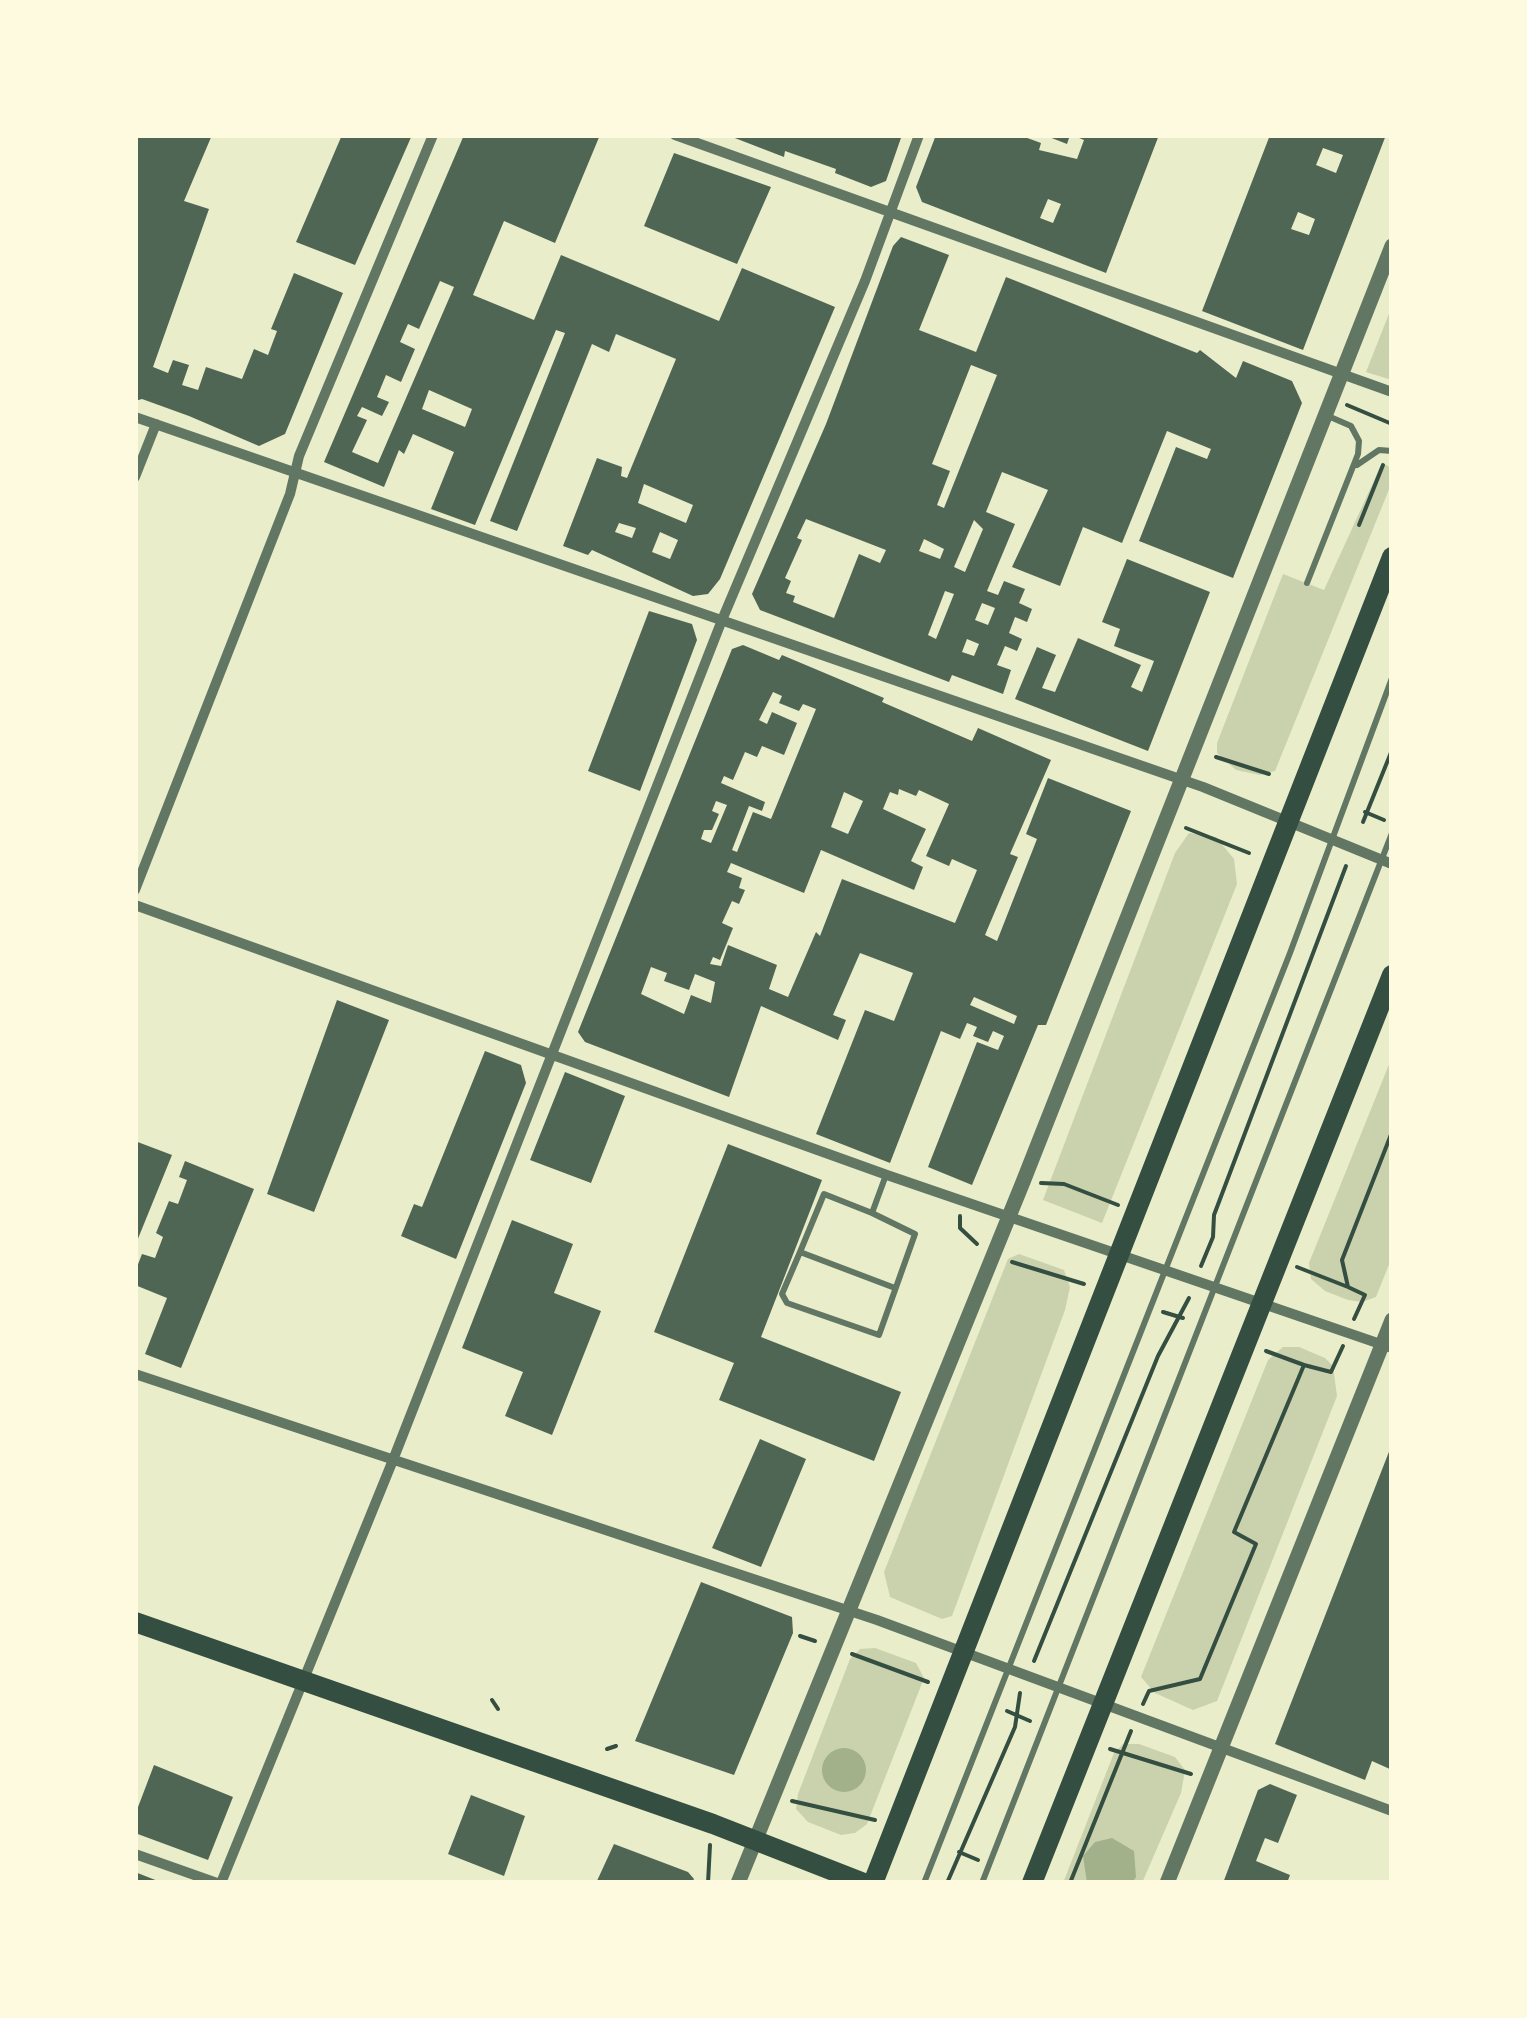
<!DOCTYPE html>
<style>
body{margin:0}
#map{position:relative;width:1527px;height:2018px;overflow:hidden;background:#e9edc9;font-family:"Alegreya Sans",sans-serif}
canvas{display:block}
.frame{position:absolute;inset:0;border:138px solid #fefae0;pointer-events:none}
</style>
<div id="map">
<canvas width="1527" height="2018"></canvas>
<div class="frame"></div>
</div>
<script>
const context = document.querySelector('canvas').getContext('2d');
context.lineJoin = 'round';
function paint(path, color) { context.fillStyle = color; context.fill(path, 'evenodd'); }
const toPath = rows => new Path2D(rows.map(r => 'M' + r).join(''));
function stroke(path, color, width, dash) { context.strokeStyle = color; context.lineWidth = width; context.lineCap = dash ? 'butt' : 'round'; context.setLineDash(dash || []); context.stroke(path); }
paint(toPath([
 [1392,306,1392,380,1366,372],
 [1382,463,1392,468,1392,482,1275,771,1260,775,1236,770,1217,753,1217,743,1283,574,1324,590],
 [1189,833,1216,837,1234,859,1237,884,1102,1223,1043,1200,1175,853],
 [1392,1057,1392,1257,1376,1297,1362,1302,1348,1300,1325,1291,1311,1279,1309,1263],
 [1019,1254,1064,1270,1070,1287,1065,1310,952,1616,942,1619,890,1597,884,1572,1008,1259],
 [1283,1347,1299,1347,1325,1358,1333,1366,1337,1396,1217,1701,1193,1710,1155,1693,1141,1677,1268,1360],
 [875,1648,916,1663,924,1678,867,1824,855,1833,841,1835,808,1822,796,1809,798,1794,850,1659,860,1649],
 [1123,1744,1139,1744,1175,1757,1185,1770,1181,1793,1142,1883,1063,1883,1114,1753]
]), '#cad2ad');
paint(toPath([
 '822 1770a22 22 0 1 1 44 0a22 22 0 1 1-44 0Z',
 [1112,1838,1134,1851,1136,1877,1132,1883,1087,1883,1083,1856,1095,1842]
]), '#a3b18a');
paint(toPath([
 [135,135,212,135,184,201,209,209,153,367,168,373,173,360,189,365,182,385,198,390,206,367,242,379,254,349,268,355,277,331,271,329,294,273,343,293,285,434,259,446,189,416,142,399,135,401],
 [342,135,412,135,355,265,296,242],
 [464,135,600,135,555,243,504,221,473,295,534,320,561,255,719,321,742,268,835,307,720,579,708,594,693,596,592,550,588,555,563,546,597,458,622,467,621,476,627,478,676,359,616,334,609,352,592,344,517,531,490,521,565,333,556,330,475,525,431,509,454,452,413,434,404,454,399,450,384,487,324,462],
 [440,281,454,287,378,463,352,452,367,420,357,416,362,407,382,416,389,402,377,397,386,375,401,382,415,349,400,342,408,324,419,329],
 [429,390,472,409,465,427,422,409],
 [644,484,693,505,686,523,638,503],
 [619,523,636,528,632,538,615,532],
 [660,532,678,540,670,559,652,552],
 [727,135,902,135,886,181,871,187,835,173,836,169,785,151,784,157],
 [936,135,1019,135,1041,143,1039,150,1077,159,1084,140,1072,135,1159,135,1106,273,922,202,916,187],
 [1048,199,1061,204,1053,223,1040,218],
 [1044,135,1070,135,1067,144],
 [1270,135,1386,135,1303,350,1202,311],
 [1323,148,1343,155,1336,173,1316,165],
 [1298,212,1315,219,1309,235,1291,229],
 [674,153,771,187,737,264,644,226],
 [901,237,949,255,919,330,976,352,1006,277,1197,353,1200,350,1236,378,1243,361,1292,381,1302,403,1233,578,1139,541,1176,447,1207,459,1211,449,1167,431,1122,543,1083,527,1060,586,1012,567,1048,490,1002,472,986,512,1015,524,987,591,998,595,1004,581,1025,589,1019,603,1032,609,1027,622,1015,617,1009,633,1022,639,1017,651,1005,646,997,665,1011,670,1003,694,952,675,949,682,760,610,752,594,826,424,893,246],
 [971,365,997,375,944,508,937,505,950,471,932,464],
 [806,519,886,550,880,563,859,554,834,618,793,602,795,596,786,593,791,581,785,578,802,540,797,538],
 [974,520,983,529,965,572,954,567],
 [924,539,944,549,940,559,919,551],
 [945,591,954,594,936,639,928,635],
 [982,603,995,608,988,625,975,620],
 [967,639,979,644,974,656,962,652],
 [1127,559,1210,592,1148,751,1015,699,1037,647,1056,655,1042,688,1055,692,1078,638,1141,665,1131,687,1142,692,1154,661,1114,646,1120,629,1102,622],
 [649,611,692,624,697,640,640,791,588,771],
 [743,645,779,660,782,655,884,698,882,702,972,741,978,728,1051,760,1010,854,1018,857,985,935,997,941,1037,839,1026,834,1048,778,1131,811,1046,1025,1038,1025,972,1185,928,1167,977,1042,998,1050,1004,1036,993,1031,988,1042,973,1036,977,1027,967,1023,960,1039,941,1031,890,1163,816,1134,865,1010,894,1021,913,973,860,953,833,1015,846,1020,838,1040,761,1006,729,1097,585,1042,578,1032,732,649],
 [773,692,782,696,779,703,799,711,803,704,816,709,771,819,753,812,737,852,732,850,749,806,762,811,765,802,721,783,724,776,733,780,745,752,757,757,762,746,784,755,797,723,772,712,767,724,759,720],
 [899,789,916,796,919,790,949,804,926,856,949,866,952,859,977,870,955,923,842,879,820,936,816,932,788,997,769,989,777,965,728,945,721,966,710,964,713,957,720,960,733,928,722,923,732,901,739,904,745,890,739,888,742,878,727,872,731,863,804,893,821,850,914,890,923,867,911,861,926,829,883,809,890,792,898,795],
 [844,792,863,801,848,834,831,827],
 [716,801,727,805,711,843,701,839,704,830,712,830,719,814,712,811],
 [651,967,667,973,664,981,689,990,695,974,715,982,711,1003,691,995,684,1014,641,994],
 [974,997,1017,1016,1014,1024,970,1005],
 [337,1000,389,1020,314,1212,267,1194],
 [485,1051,521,1065,526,1083,456,1259,401,1236,414,1204,422,1207],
 [565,1072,625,1096,591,1183,530,1160],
 [135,1141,172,1155,135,1246],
 [728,1144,822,1180,761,1337,901,1392,874,1461,719,1400,734,1363,654,1332],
 [185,1161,254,1189,181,1368,145,1354,167,1298,135,1285,135,1272,142,1254,155,1258,163,1237,156,1233,169,1201,178,1204,187,1180,179,1177],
 [512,1220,573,1244,554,1293,601,1311,552,1435,505,1416,523,1372,462,1348],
 [760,1439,806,1459,761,1567,712,1548],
 [1392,1444,1392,1770,1372,1761,1365,1780,1275,1744],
 [701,1582,792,1617,793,1633,734,1775,635,1741],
 [154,1765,233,1797,208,1860,135,1833,135,1815],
 [1270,1784,1297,1795,1278,1843,1265,1838,1256,1861,1290,1875,1287,1883,1223,1883,1258,1790],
 [471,1795,525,1816,504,1876,448,1854],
 [614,1844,688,1872,694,1879,692,1883,596,1883],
 [135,1872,163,1883,135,1883]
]), '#4f6655');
stroke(toPath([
 [1347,405,1392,424],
 [1359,525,1383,465],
 [1216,757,1269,774],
 [1365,812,1384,820],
 [1363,822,1392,750],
 [1186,828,1249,853],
 [1041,1183,1064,1184,1118,1205],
 [960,1216,960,1228,977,1244],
 [1012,1262,1084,1284],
 [1201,1266,1213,1237,1214,1215,1346,866],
 [1297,1267,1348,1287],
 [1163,1312,1183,1318],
 [1354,1319,1365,1295,1348,1287,1342,1260,1392,1132],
 [1266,1351,1304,1365],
 [800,1636,815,1641],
 [852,1654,928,1682],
 [1034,1661,1158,1356,1189,1298],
 [492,1700,498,1709],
 [1143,1704,1149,1691,1200,1679,1256,1544,1234,1532,1304,1365,1331,1372,1343,1346],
 [1007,1711,1030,1721],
 [607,1749,616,1746],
 [1110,1749,1191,1774],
 [792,1801,875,1820],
 [959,1852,978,1860],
 [708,1883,710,1845],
 [947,1883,1015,1727,1020,1693],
 [1070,1883,1131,1731]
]), '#344e41', 4);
stroke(toPath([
 [1357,465,1379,450,1392,451],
 [1307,583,1358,454,1359,441,1351,426,1328,416],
 [886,1175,872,1213,915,1234,879,1335,787,1303,782,1294,800,1252,895,1288],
 [800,1252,824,1194,872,1213],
 [924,1883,1290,953,1392,678],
 [982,1883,1392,833]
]), '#617663', 6);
stroke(toPath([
 [675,135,1392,392],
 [135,417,1203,787,1392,864],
 [135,477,156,424],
 [135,890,290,494,299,456,433,135],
 [135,905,887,1175,1392,1348],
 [135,1374,877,1620,1392,1811],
 [135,1854,217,1883],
 [221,1883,393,1460,722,620,865,281,919,135]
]), '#617663', 10);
stroke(toPath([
 [738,1883,1023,1182,1392,246],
 [1167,1883,1392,1320]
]), '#617663', 15);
stroke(toPath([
 [135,1622,713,1824,864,1883]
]), '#344e41', 20);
stroke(toPath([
 [873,1883,1392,557],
 [1032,1883,1392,975]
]), '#344e41', 20);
</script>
